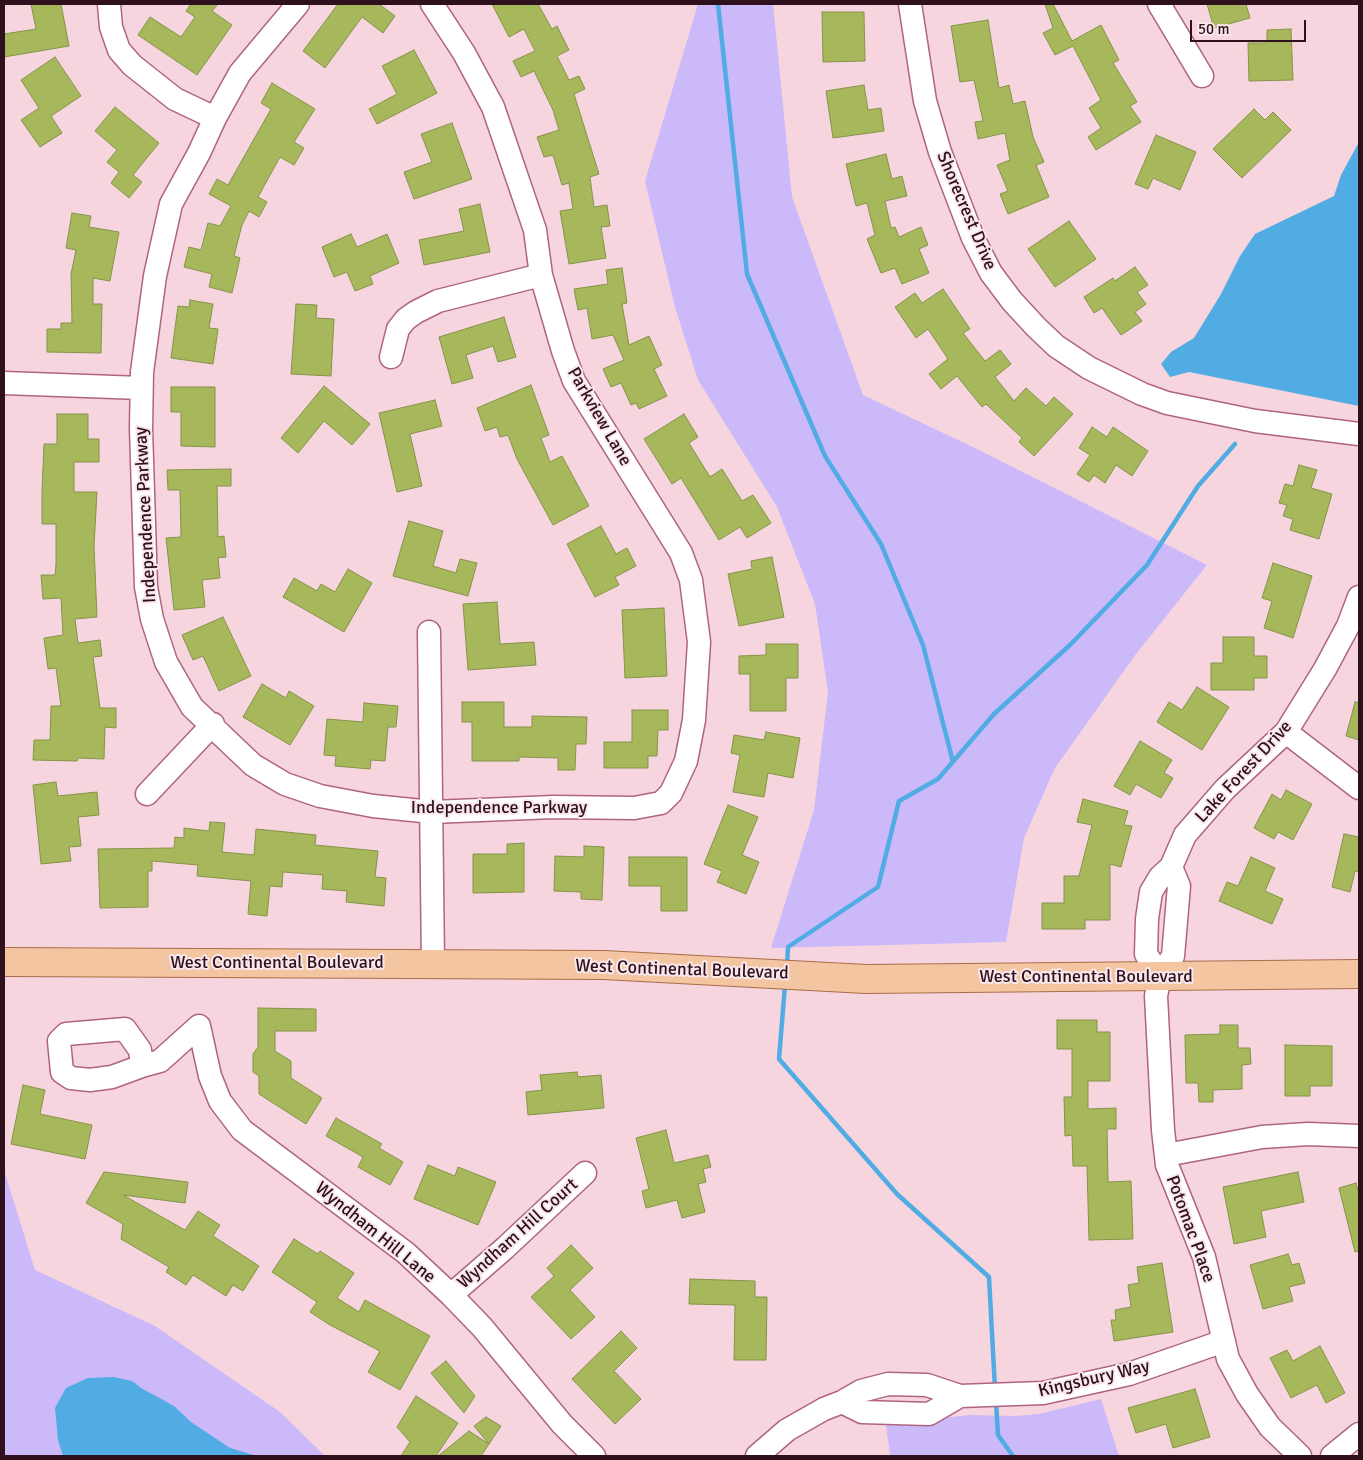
<!DOCTYPE html>
<style>
body{margin:0}
#map{position:relative;width:1363px;height:1460px;overflow:hidden;background:#f7d5df;font-family:Signika,sans-serif}
canvas{display:block}
.frame{position:absolute;inset:0;border:5px solid #2f111d;pointer-events:none}
.scale{position:absolute;left:1190px;top:20px;width:116px;height:22px;box-sizing:border-box;border:2px solid #2f111d;border-top:0;padding-left:6px;font-size:15px;line-height:18px;white-space:nowrap;color:#2f111d;-webkit-text-stroke:4px #f9e7ec;paint-order:stroke}
</style>
<div id="map">
<canvas width="1363" height="1460"></canvas>
<div class="frame"></div>
<div class="scale">50 m</div>
</div>
<script>
const context = document.querySelector('canvas').getContext('2d');
context.lineJoin = 'round';
function paint(path, color) { context.fillStyle = color; context.fill(path, 'evenodd'); }
const toPath = rows => new Path2D(rows.map(r => 'M' + r).join(''));
function stroke(path, color, width, dash) { context.strokeStyle = color; context.lineWidth = width; context.lineCap = dash ? 'butt' : 'round'; context.setLineDash(dash || []); context.stroke(path); }
function label(font, color, halo, rows, align = 'center') {
  context.font = font + ' Signika,sans-serif'; context.lineWidth = 4; context.setLineDash([]); context.textBaseline = 'middle'; context.strokeStyle = halo; context.fillStyle = color; for (const [text, x, y, turn = 0] of rows) {
    context.save(); context.translate(x, y); context.rotate((+turn || 0) * Math.PI / 180); context.textAlign = isNaN(turn) ? turn : align; if (halo) context.strokeText(text, 0, 0); context.fillText(text, 0, 0); context.restore();
  }
}
paint(toPath([
 [698,4,773,4,792,197,863,395,977,449,1207,565,1136,654,1055,768,1024,838,1006,942,771,948,814,810,828,692,815,604,777,507,698,380,675,307,645,181],
 [4,1170,35,1270,155,1326,280,1412,325,1456,4,1456],
 [1101,1399,1119,1456,890,1456,886,1424,970,1415,1015,1416,1039,1414]
]), '#ccb9f9');
paint(toPath([
 [1359,142,1359,406,1189,372,1170,377,1161,364,1171,352,1194,338,1221,294,1240,256,1255,234,1334,196,1341,175],
 [114,1377,132,1381,141,1388,174,1406,191,1422,230,1448,257,1456,63,1456,58,1440,55,1408,66,1388,88,1378]
]), '#50ace3');
stroke(toPath([
 [718,4,747,274,825,456,881,544,923,645,953,762],
 [787,967,788,947,878,887,899,801,938,779,994,714,1070,645,1147,565,1198,486,1235,444],
 [785,985,779,1059,897,1194,989,1277,995,1389],
 [996,1402,998,1435,1013,1456]
]), '#50ace3', 4.5);
const building = toPath([
 [31,4,61,4,69,46,4,57,4,34,36,29,31,4],
 [191,4,218,4,212,11,232,25,197,75,138,35,150,17,181,37,195,17,186,11,191,4],
 [338,4,379,4,395,16,383,33,362,17,325,68,303,51,338,4],
 [492,4,538,4,552,29,557,26,569,50,557,56,569,80,579,76,585,89,574,94,599,174,590,177,594,207,607,205,610,226,601,227,606,258,569,264,560,211,573,209,569,183,562,185,553,155,544,157,537,137,559,130,553,110,534,71,521,77,513,61,535,51,524,29,509,37,492,4],
 [1045,4,1053,4,1072,41,1101,25,1119,60,1113,63,1137,102,1130,106,1141,122,1096,150,1088,137,1101,128,1089,108,1101,100,1073,46,1055,55,1043,33,1053,28,1045,4],
 [1207,4,1246,4,1250,18,1214,28,1207,4],
 [822,12,864,12,865,61,823,62,822,12],
 [988,20,999,88,1009,85,1013,104,1025,101,1033,137,1044,162,1036,165,1049,197,1008,214,1000,194,1008,191,997,165,1010,160,1005,133,978,139,975,122,983,121,974,80,960,82,951,26,988,20],
 [1291,29,1293,80,1249,81,1248,43,1267,43,1267,30,1291,29],
 [414,50,437,93,377,124,369,109,397,94,382,66,414,50],
 [55,57,81,96,51,116,62,133,40,147,21,120,39,108,21,80,55,57],
 [272,83,315,109,294,142,304,148,294,165,280,157,258,197,267,202,259,217,249,211,242,225,234,256,240,258,232,293,209,287,212,274,184,267,189,247,201,250,208,223,220,226,231,206,209,194,217,179,228,185,271,109,261,103,272,83],
 [864,85,868,110,881,108,884,131,833,138,826,91,864,85],
 [115,107,159,143,133,175,142,182,129,198,111,183,119,172,107,162,117,150,95,131,115,107],
 [1254,109,1265,120,1273,112,1291,130,1242,178,1213,149,1254,109],
 [452,123,472,179,414,199,404,172,432,162,421,134,452,123],
 [1156,135,1196,152,1180,190,1153,178,1148,189,1135,184,1156,135],
 [886,154,892,179,902,176,907,196,885,201,891,228,895,227,899,237,921,227,928,245,919,249,929,273,902,284,895,268,881,273,867,239,875,235,867,203,856,206,846,164,886,154],
 [480,204,490,252,424,265,419,240,464,231,459,209,480,204],
 [72,213,91,216,89,227,119,232,110,281,93,278,93,304,102,304,101,353,47,352,47,329,61,329,61,323,72,323,71,274,76,250,66,248,72,213],
 [1069,221,1096,259,1055,287,1028,249,1069,221],
 [351,234,357,247,387,234,399,263,370,276,373,284,355,291,347,272,334,277,322,247,351,234],
 [1135,267,1148,285,1137,292,1146,304,1135,312,1142,321,1121,335,1102,308,1094,313,1084,297,1113,278,1115,281,1135,267],
 [622,268,627,303,622,304,629,345,649,336,662,365,654,369,667,396,639,409,636,403,631,405,621,383,611,387,603,369,624,360,613,335,592,339,587,308,578,310,574,289,608,284,606,270,622,268],
 [943,289,970,329,963,333,985,361,1000,350,1011,364,995,377,1014,401,1026,388,1046,406,1054,397,1073,414,1034,456,1019,442,1022,438,986,404,982,407,957,376,941,389,929,374,948,359,928,329,916,338,895,307,915,293,922,303,943,289],
 [190,300,213,304,209,328,218,329,213,364,171,358,178,306,189,307,190,300],
 [296,304,317,305,316,318,334,319,331,376,291,374,296,304],
 [504,317,516,357,498,362,493,346,466,355,473,378,452,384,439,337,504,317],
 [531,385,549,435,541,438,550,462,562,456,589,506,553,525,517,459,508,435,500,437,497,427,485,431,477,408,531,385],
 [324,386,370,424,352,445,324,421,298,453,281,438,324,386],
 [171,387,215,387,215,447,181,446,181,412,171,412,171,387],
 [435,400,442,426,410,434,422,486,397,492,379,413,435,400],
 [57,414,88,414,88,439,99,439,99,462,74,462,74,492,97,492,94,546,97,617,75,619,78,643,100,640,102,656,93,657,100,708,116,708,116,728,105,727,104,759,78,758,77,761,33,760,34,740,50,740,51,706,61,706,56,668,48,669,44,638,63,635,61,598,43,599,41,575,55,575,56,564,56,524,42,524,42,492,44,444,57,444,57,414],
 [684,414,698,437,689,443,710,477,722,469,742,501,753,495,771,523,747,538,740,527,719,540,681,478,672,484,644,439,684,414],
 [1092,427,1107,437,1113,427,1148,451,1132,476,1116,465,1105,483,1094,475,1089,482,1077,474,1090,455,1079,448,1092,427],
 [1299,465,1317,470,1311,488,1332,494,1319,539,1290,530,1293,519,1283,516,1287,505,1279,503,1285,484,1293,486,1299,465],
 [231,469,231,486,217,486,218,537,224,536,226,557,218,558,220,578,202,580,205,607,174,610,166,538,181,537,180,490,168,490,167,470,231,469],
 [409,521,443,531,433,566,456,573,460,559,477,563,468,596,393,576,409,521],
 [601,526,616,554,627,548,636,566,615,577,619,585,595,597,567,544,601,526],
 [772,557,784,617,739,626,728,574,752,569,751,561,772,557],
 [1273,563,1312,576,1293,638,1264,628,1272,601,1262,598,1273,563],
 [348,569,372,583,344,632,283,597,294,578,317,591,321,584,335,592,348,569],
 [497,602,500,644,534,642,536,665,468,670,463,604,497,602],
 [664,608,667,676,625,678,622,610,664,608],
 [223,617,251,676,219,691,203,656,193,660,182,635,223,617],
 [1223,637,1254,637,1254,656,1267,656,1267,678,1254,678,1254,690,1211,690,1211,663,1223,663,1223,637],
 [766,644,798,644,798,678,786,678,786,711,750,711,750,674,739,674,739,656,766,655,766,644],
 [262,684,286,698,289,691,314,706,290,745,243,717,262,684],
 [1197,687,1229,707,1202,750,1157,722,1169,702,1182,710,1197,687],
 [462,702,504,702,504,727,532,727,532,716,587,717,586,744,576,744,575,770,558,770,558,758,519,757,519,761,472,761,472,722,462,722,462,702],
 [1355,702,1359,702,1359,740,1346,736,1355,702],
 [364,703,398,706,396,727,388,727,385,761,371,760,370,769,335,766,336,756,324,755,327,719,363,722,364,703],
 [632,710,668,710,668,730,658,730,657,756,648,756,648,768,604,768,604,742,632,742,632,710],
 [766,732,800,738,793,778,768,773,764,797,733,792,740,755,731,753,734,735,764,740,766,732],
 [1140,741,1172,760,1164,773,1173,778,1161,798,1136,784,1130,795,1114,786,1140,741],
 [56,782,58,796,97,792,99,815,78,817,81,846,69,847,71,861,41,864,33,785,56,782],
 [1286,790,1312,804,1293,840,1278,832,1274,839,1254,828,1272,794,1281,800,1286,790],
 [1083,799,1128,811,1124,825,1132,826,1121,867,1110,864,1110,920,1085,920,1085,929,1042,929,1042,903,1064,903,1064,876,1079,876,1092,825,1077,822,1083,799],
 [728,805,758,817,742,855,759,862,746,894,717,882,722,871,704,864,728,805],
 [210,822,225,823,222,852,254,855,256,829,316,835,315,845,378,851,375,877,386,878,384,906,346,902,347,891,322,889,323,875,283,872,282,887,270,886,267,916,248,914,251,881,197,876,198,865,152,861,152,871,148,871,148,907,100,908,98,849,174,848,175,837,184,838,184,828,209,831,210,822],
 [1344,834,1359,837,1359,872,1355,871,1350,892,1332,887,1344,834],
 [524,843,524,892,473,893,473,854,507,854,507,844,524,843],
 [584,846,604,847,602,900,581,899,581,892,554,891,555,856,584,857,584,846],
 [629,857,687,857,687,911,661,911,661,886,629,886,629,857],
 [1251,857,1275,868,1265,891,1283,899,1272,924,1219,901,1227,882,1238,886,1251,857],
 [258,1008,316,1009,316,1031,275,1031,275,1051,291,1061,291,1078,322,1098,306,1124,259,1094,259,1076,253,1072,253,1054,258,1047,258,1008],
 [1057,1020,1097,1020,1097,1032,1110,1032,1110,1081,1088,1081,1088,1109,1116,1108,1116,1129,1107,1129,1108,1182,1131,1181,1133,1239,1089,1240,1087,1166,1073,1166,1072,1135,1065,1136,1064,1097,1072,1097,1072,1049,1057,1049,1057,1020],
 [1220,1025,1238,1025,1238,1048,1250,1048,1251,1064,1242,1065,1242,1089,1213,1090,1213,1102,1199,1102,1198,1083,1186,1083,1185,1035,1220,1034,1220,1025],
 [1285,1045,1332,1046,1332,1086,1310,1086,1310,1096,1285,1096,1285,1045],
 [577,1072,578,1077,601,1075,604,1108,528,1115,526,1092,542,1090,540,1075,577,1072],
 [23,1085,45,1090,40,1114,92,1125,85,1159,11,1144,23,1085],
 [336,1118,382,1144,379,1148,403,1162,390,1185,358,1167,363,1157,326,1136,336,1118],
 [666,1130,674,1163,708,1155,711,1167,703,1169,706,1182,698,1184,705,1212,682,1218,677,1200,646,1208,642,1191,649,1189,636,1138,666,1130],
 [428,1165,455,1176,458,1167,496,1182,478,1225,414,1199,428,1165],
 [104,1172,188,1182,185,1203,123,1195,185,1230,198,1211,220,1225,213,1236,259,1266,243,1291,233,1285,226,1296,193,1275,186,1285,166,1272,169,1267,121,1239,123,1224,86,1203,104,1172],
 [1298,1172,1304,1202,1261,1211,1266,1237,1234,1244,1223,1187,1298,1172],
 [1356,1183,1359,1194,1359,1251,1355,1252,1339,1188,1356,1183],
 [294,1239,318,1254,320,1251,354,1273,337,1298,359,1312,365,1300,430,1336,400,1390,368,1372,380,1351,330,1325,310,1312,317,1302,272,1272,294,1239],
 [571,1245,593,1268,570,1290,595,1317,571,1339,531,1297,554,1276,547,1268,571,1245],
 [1288,1254,1292,1265,1299,1263,1305,1283,1289,1287,1293,1301,1263,1309,1250,1265,1288,1254],
 [1162,1263,1173,1332,1114,1341,1111,1320,1116,1320,1115,1310,1131,1307,1128,1285,1139,1283,1137,1267,1162,1263],
 [690,1279,755,1281,755,1297,767,1297,766,1360,734,1360,735,1305,689,1304,690,1279],
 [621,1331,637,1348,614,1371,641,1399,615,1424,572,1379,621,1331],
 [1320,1346,1345,1393,1326,1403,1317,1385,1291,1398,1270,1358,1287,1350,1293,1361,1320,1346],
 [446,1361,475,1396,464,1413,431,1373,446,1361],
 [1195,1389,1210,1437,1173,1448,1166,1424,1136,1433,1128,1408,1195,1389],
 [416,1396,458,1423,436,1456,401,1456,410,1442,397,1427,416,1396],
 [486,1417,501,1426,489,1444,474,1426,486,1417],
 [469,1431,489,1444,481,1456,438,1456,469,1431]
]);
paint(building, '#a7b75c');
stroke(building, '#859347', 1);
const minor = toPath([
 [109,4,111,27,119,50,132,65,175,99,215,118],
 [298,4,240,73,215,118,199,153,171,204,155,276,142,372,141,429,146,587,152,619,166,662,192,707,253,765,285,784,320,796,373,806,432,812,553,807,634,808,661,803,671,793,686,761,694,720,699,642,691,580,681,553,574,381,563,351,541,275,535,230,493,107,464,53,432,4],
 [910,4,925,101,940,152,973,238,991,273,1012,301,1036,327,1056,346,1089,368,1142,394,1167,403,1255,421,1359,434],
 [1159,4,1202,76],
 [391,357,398,329,406,319,416,312,438,301,541,275],
 [4,383,141,388],
 [429,632,433,964],
 [1286,732,1359,788],
 [147,794,213,724],
 [1171,867,1179,886,1173,956,1160,976,1156,996,1163,1130,1167,1165,1204,1257,1228,1359,1247,1394,1270,1427,1300,1456],
 [1160,976,1146,954,1147,919,1151,892,1160,877,1171,867,1185,835,1225,789,1286,732,1325,669,1348,626,1359,597],
 [199,1026,210,1076,220,1101,242,1130,406,1253,451,1295,482,1327,562,1424,594,1456],
 [125,1029,140,1050,142,1066,112,1077,90,1080,71,1078,62,1072,59,1041,66,1034,125,1029],
 [142,1066,160,1061,199,1026],
 [1166,1155,1262,1137,1308,1134,1359,1136],
 [451,1295,505,1248,585,1173],
 [842,1402,862,1412,929,1414,960,1396],
 [757,1456,787,1430,824,1409,842,1402,861,1391,888,1384,927,1385,960,1396,1043,1393,1129,1374,1224,1341],
 [1332,1456,1359,1434]
]);
const major = toPath([
 [4,962,604,965,866,979,1359,974]
]);
stroke(minor, '#b0647f', 25);
stroke(major, '#a96d4a', 30);
stroke(minor, '#fff', 22);
stroke(major, '#f3c5a1', 28);
label('18px', '#2f111d', '#f9e7ec', [
 ["Shorecrest Drive",966,211,67],
 ["Parkview Lane",599,417,60],
 ["Independence Parkway",146,515,-93],
 ["Lake Forest Drive",1244,772,-47],
 ["Independence Parkway",499,808],
 ["West Continental Boulevard",277,963],
 ["West Continental Boulevard",682,970,2],
 ["West Continental Boulevard",1086,977],
 ["Potomac Place",1190,1229,70],
 ["Wyndham Hill Lane",375,1233,39],
 ["Wyndham Hill Court",518,1234,-42],
 ["Kingsbury Way",1094,1379,-13]
]);
</script>
